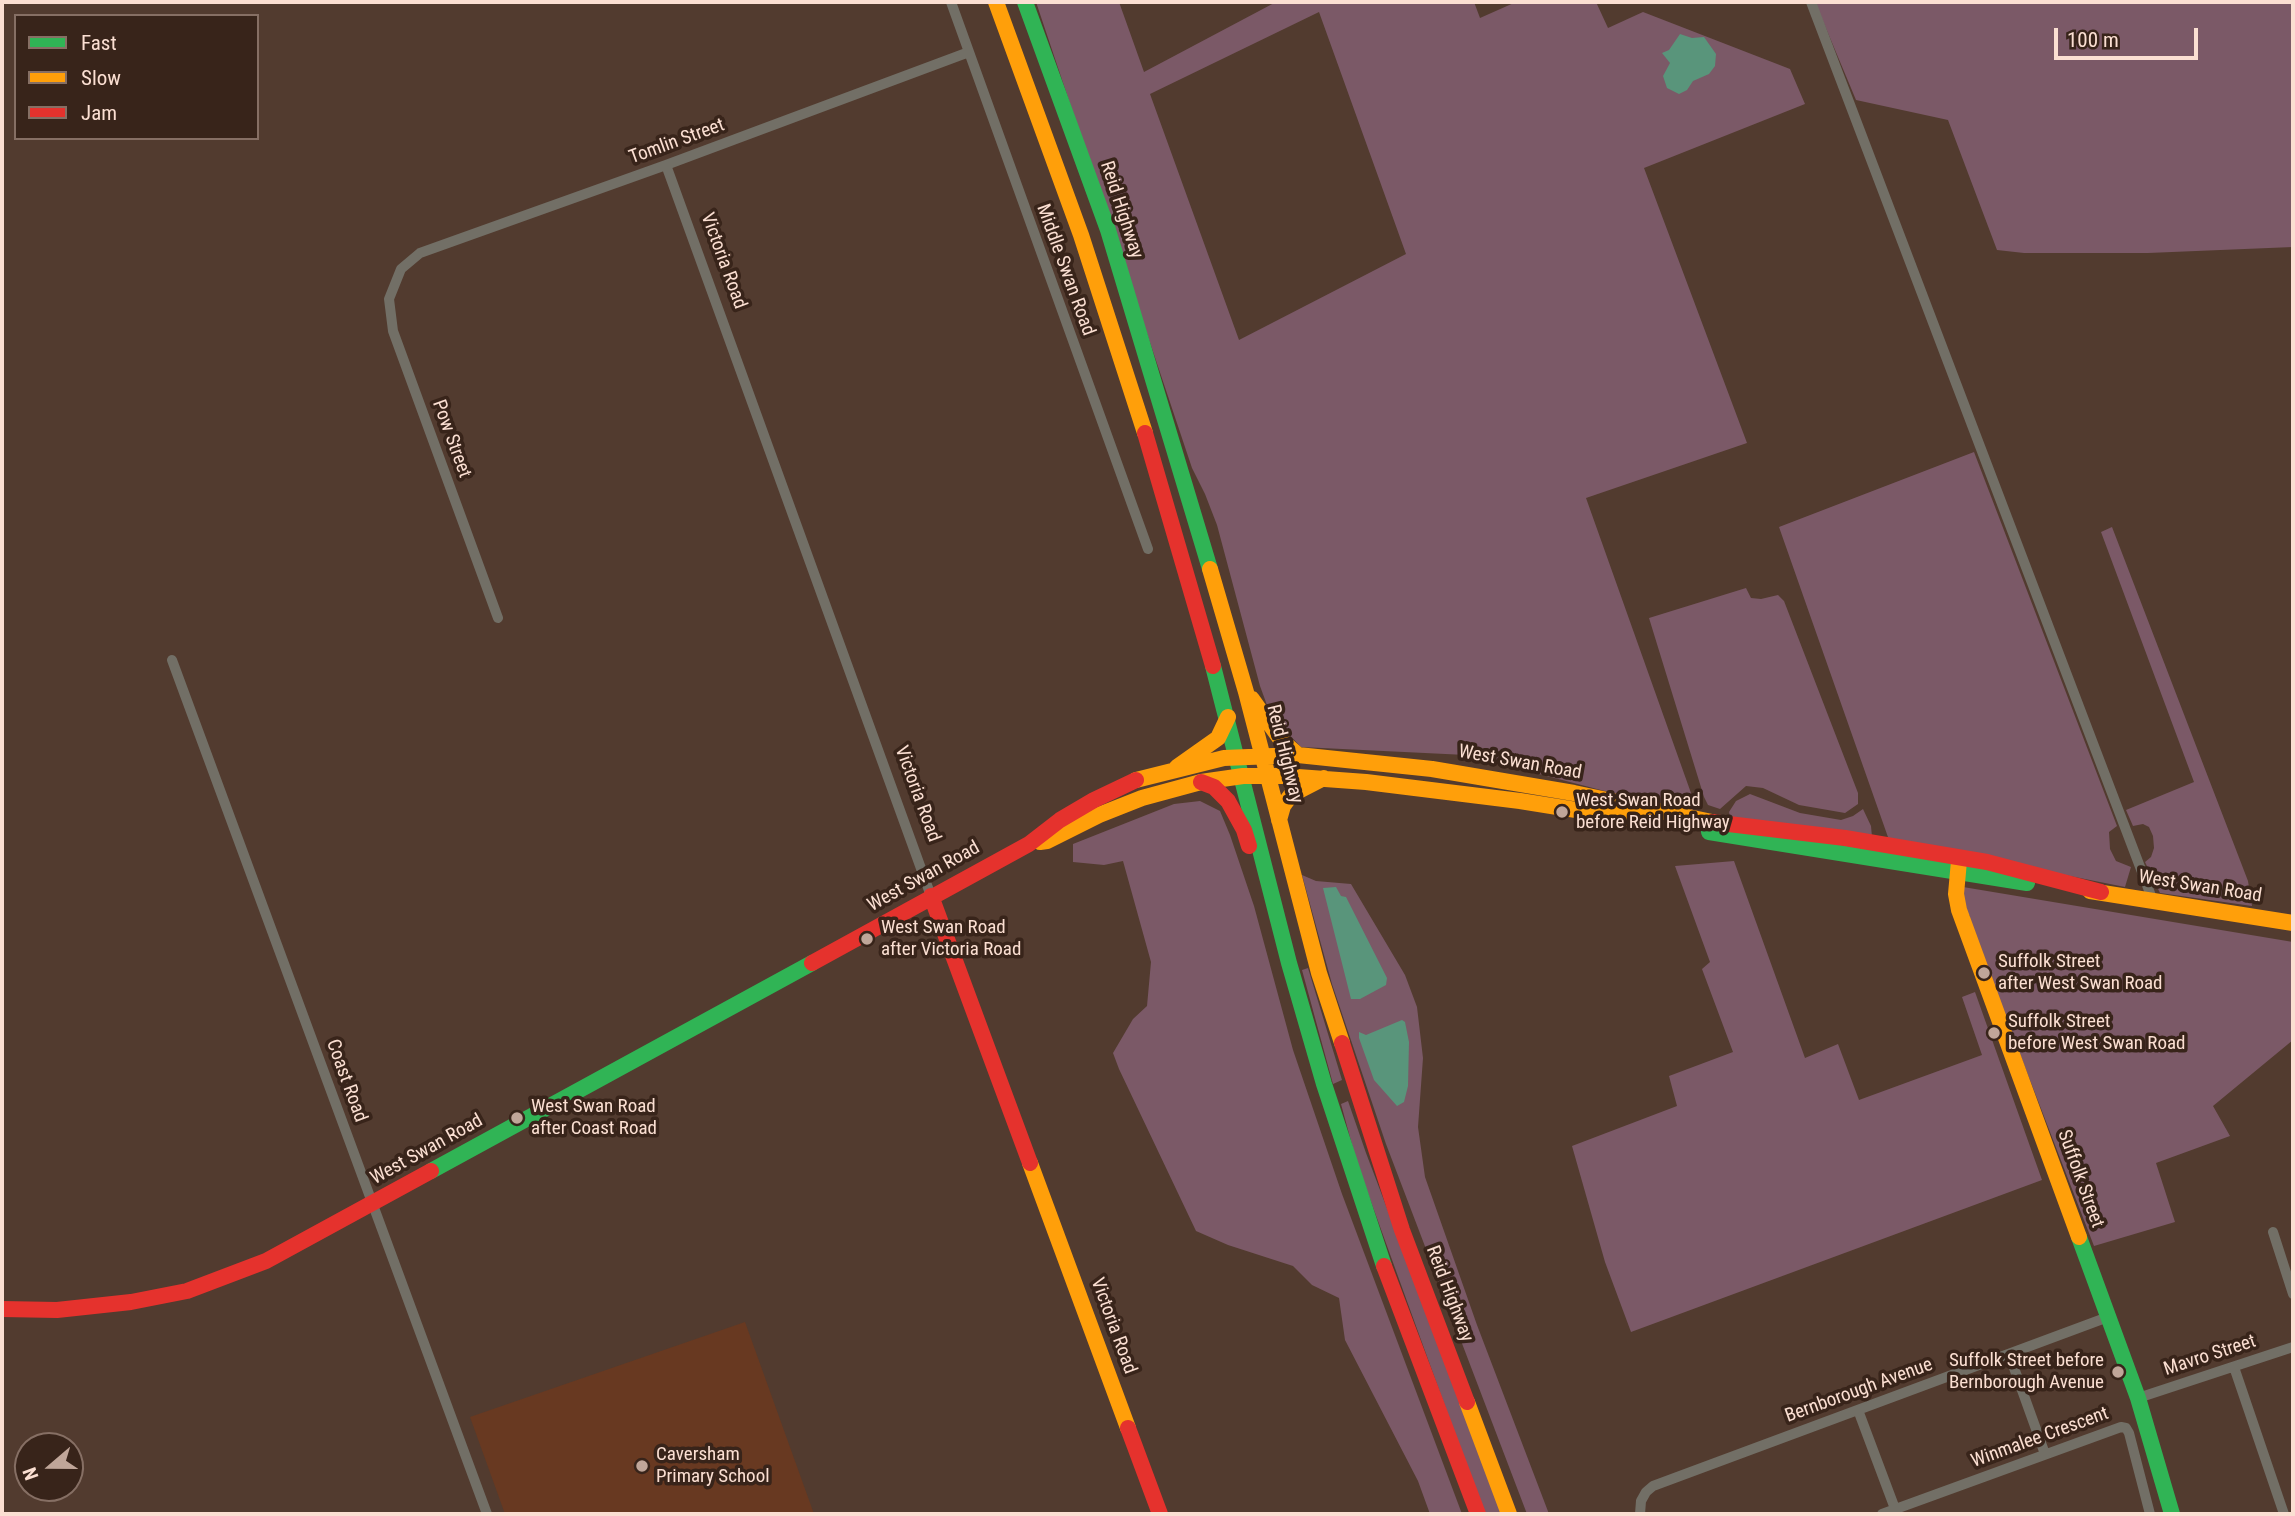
<!DOCTYPE html>
<style>
body{margin:0}
#map{position:relative;width:2295px;height:1516px;overflow:hidden;background:#523b2f;font-family:"Roboto Condensed",sans-serif}
canvas{display:block}
.frame{position:absolute;inset:0;border:4px solid #fbdfd2;pointer-events:none}
.legend{position:absolute;left:14px;top:14px;width:245px;height:126px;box-sizing:border-box;background:#38241a;border:2px solid #866f64;margin:0;padding:9px 12px;list-style:none;font-size:21px;color:#fbdfd2}
.legend li{display:flex;align-items:center;gap:14px;height:35px}
.legend b{width:35px;border:2px solid #866f64}
.north{position:absolute;left:14px;top:1432px;width:70px;height:70px;box-sizing:border-box;background:#38241a;border:2px solid #866f64;border-radius:50%;rotate:250deg;font-size:19px;font-weight:700;line-height:28px;text-align:center;color:#fbdfd2}
.north::after{content:'';display:block;margin:auto;width:24px;height:32px;background:#c0a699;clip-path:polygon(50% 0,100% 100%,50% 72%,0 100%)}
.scale{position:absolute;left:2054px;top:28px;width:144px;height:32px;box-sizing:border-box;border:4px solid #fbdfd2;border-top:0;padding-left:9px;font-size:21px;line-height:24px;white-space:nowrap;color:#fbdfd2;-webkit-text-stroke:5px #38241a;paint-order:stroke}
</style>
<div id="map">
<canvas width="2295" height="1516"></canvas>
<div class="frame"></div>
<ul class="legend">
<li><b style="height:9px;background:#30b455"></b>Fast</li>
<li><b style="height:9px;background:#ff9f0a"></b>Slow</li>
<li><b style="height:9px;background:#e5322d"></b>Jam</li>
</ul>
<div class="north">N</div>
<div class="scale">100 m</div>
</div>
<script>
const context = document.querySelector('canvas').getContext('2d');
context.lineJoin = 'round';
function paint(path, color) { context.fillStyle = color; context.fill(path, 'evenodd'); }
const toPath = rows => new Path2D(rows.map(r => 'M' + r).join(''));
function stroke(path, color, width, dash) { context.strokeStyle = color; context.lineWidth = width; context.lineCap = dash ? 'butt' : 'round'; context.setLineDash(dash || []); context.stroke(path); }
function label(font, color, halo, rows, align = 'center') {
  context.font = font + ' "Roboto Condensed",sans-serif'; context.lineWidth = 7; context.setLineDash([]); context.textBaseline = 'middle'; context.strokeStyle = halo; context.fillStyle = color; for (const [text, x, y, turn = 0] of rows) {
    context.save(); context.translate(x, y); context.rotate((+turn || 0) * Math.PI / 180); context.textAlign = isNaN(turn) ? turn : align; if (halo) context.strokeText(text, 0, 0); context.fillText(text, 0, 0); context.restore();
  }
}
paint(toPath([
 [745,1322,814,1514,505,1514,470,1417]
]), '#683921');
paint(toPath([
 [1036,2,1119,2,1144,72,1276,2,1474,2,1480,18,1516,2,1596,2,1608,28,1643,12,1790,69,1805,104,1644,168,1747,443,1586,498,1691,793,1693,814,1466,755,1301,747,1271,716,1260,686,1217,525,1205,494,1192,468],
 [1319,12,1406,254,1239,340,1150,94],
 [1815,2,2293,2,2293,247,2148,253,2024,253,1997,250,1948,120,1856,100],
 [1974,452,2117,826,2109,832,2110,849,2116,861,2131,867,2125,887,1889,840,1779,527],
 [2112,527,2248,881,2252,906,2160,893,2145,862,2151,857,2154,848,2153,836,2149,827,2143,824,2133,826,2126,810,2194,782,2101,532],
 [1746,588,1751,598,1761,599,1778,595,1784,601,1858,793,1858,804,1845,813,1799,805,1763,788,1746,786,1720,809,1708,805,1704,797,1649,618],
 [1750,794,1800,813,1841,820,1853,816,1863,809,1871,826,1872,837,1730,817,1729,812,1736,801],
 [1200,801,1220,811,1230,835,1254,906,1293,1050,1342,1194,1462,1514,1430,1514,1418,1481,1345,1340,1339,1298,1312,1285,1293,1266,1228,1245,1196,1231,1119,1069,1113,1053,1133,1019,1147,1006,1151,962,1123,861,1104,865,1073,862,1073,844,1174,804],
 [1734,861,1805,1058,1838,1044,1859,1100,1982,1055,1962,997,1975,992,2042,1180,1631,1332,1605,1262,1572,1146,1677,1106,1669,1076,1733,1052,1702,969,1710,962,1675,866],
 [1302,875,1316,881,1351,884,1405,975,1417,1007,1423,1058,1418,1127,1425,1177,1477,1325,1549,1514,1527,1514,1386,1144,1332,984],
 [1963,887,2293,942,2293,1040,2213,1106,2230,1136,2156,1163,2175,1222,2094,1246,1969,922,1970,916,1965,911],
 [1308,968,1342,1080,1333,1084,1302,970],
 [1348,1101,1366,1153,1503,1514,1484,1514,1357,1163,1341,1104]
]), '#7b5967');
paint(toPath([
 [1680,34,1692,38,1704,37,1716,54,1715,66,1709,74,1693,81,1687,90,1679,94,1667,88,1663,76,1670,63,1662,53,1669,50],
 [1336,887,1341,896,1346,897,1387,978,1386,985,1360,999,1351,999,1323,888],
 [1402,1020,1405,1022,1409,1042,1408,1086,1404,1102,1397,1106,1374,1080,1359,1038,1359,1032,1366,1035]
]), '#59957b');
stroke(toPath([
 [951,2,1148,549],
 [1811,2,2153,901],
 [666,165,931,896],
 [498,618,393,331,389,299,401,269,420,253,666,165,969,52],
 [172,660,487,1514],
 [2273,1232,2293,1294],
 [2009,1354,2045,1454],
 [2234,1367,2284,1514],
 [2138,1398,2293,1347],
 [1858,1410,1897,1514],
 [1640,1514,1641,1501,1646,1492,1653,1486,2108,1317],
 [1882,1514,2121,1427,2126,1428,2129,1433,2150,1514]
]), '#726f66', 10);
stroke(toPath([
 [1025,2,1108,230,1210,569],
 [1213,666,1289,963,1324,1084,1384,1266],
 [1709,832,2027,883],
 [431,1171,812,963],
 [2079,1237,2138,1398,2172,1514]
]), '#30b455', 16);
stroke(toPath([
 [996,2,1081,235,1145,433],
 [1210,569,1246,692,1319,973,1342,1043],
 [1252,699,1281,740,1298,755],
 [1177,767,1218,738,1228,717],
 [1136,780,1224,758,1298,755,1432,769,1574,793,1712,822],
 [1279,820,1283,806,1291,795,1324,778],
 [1040,842,1047,841,1099,815,1142,798,1201,782,1243,776,1284,776,1366,782,1520,801,1651,822],
 [1959,861,1956,894,1959,910,2079,1237],
 [2090,891,2293,923],
 [1030,1163,1128,1428],
 [1467,1402,1509,1514]
]), '#ff9f0a', 16);
stroke(toPath([
 [1145,433,1213,666],
 [1201,782,1214,787,1228,801,1244,830,1249,846],
 [1712,822,1845,838,1987,862,2101,892],
 [931,896,1030,1163],
 [812,963,1029,844,1060,820,1094,800,1136,780],
 [1342,1043,1402,1230,1467,1402],
 [1384,1266,1478,1514],
 [2,1309,57,1310,131,1302,187,1291,266,1261,431,1171],
 [1128,1428,1160,1514]
]), '#e5322d', 16);
for (const [x, y, r, color] of [
 [1562,812,7,"#c0a699"],
 [867,939,7,"#c0a699"],
 [1984,973,7,"#c0a699"],
 [1994,1033,7,"#c0a699"],
 [517,1118,7,"#c0a699"],
 [2118,1372,7,"#c0a699"],
 [642,1466,7,"#c0a699"]
]) { const dot = new Path2D(); dot.arc(x, y, r, 0, 2 * Math.PI); context.fillStyle = color; context.fill(dot); stroke(dot, '#38241a', 2.5); }
label('19px', '#fbdfd2', '#38241a', [
 ["Tomlin Street",677,142,-20],
 ["Reid Highway",1121,210,72],
 ["Victoria Road",723,261,70],
 ["Middle Swan Road",1065,270,70],
 ["Pow Street",451,439,70],
 ["Reid Highway",1284,754,76],
 ["West Swan Road",1520,763,10],
 ["Victoria Road",917,794,70],
 ["West Swan Road",924,877,-29],
 ["West Swan Road",2200,887,9],
 ["Coast Road",346,1081,70],
 ["West Swan Road",427,1150,-29],
 ["Suffolk Street",2080,1179,70],
 ["Reid Highway",1449,1294,69],
 ["Victoria Road",1113,1326,70],
 ["Mavro Street",2210,1356,-18],
 ["Bernborough Avenue",1859,1391,-20],
 ["Winmalee Crescent",2040,1438,-20]
]);
label('19px', '#fbdfd2', '#38241a', [
 ["West Swan Road",1576,801],
 ["before Reid Highway",1576,823],
 ["West Swan Road",881,928],
 ["after Victoria Road",881,950],
 ["Suffolk Street",1998,962],
 ["after West Swan Road",1998,984],
 ["Suffolk Street",2008,1022],
 ["before West Swan Road",2008,1044],
 ["West Swan Road",531,1107],
 ["after Coast Road",531,1129],
 ["Suffolk Street before",2104,1361,"right"],
 ["Bernborough Avenue",2104,1383,"right"],
 ["Caversham",656,1455],
 ["Primary School",656,1477]
], 'left');
</script>
